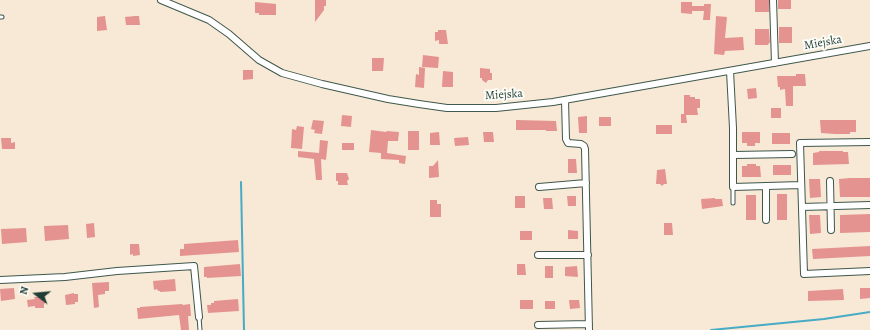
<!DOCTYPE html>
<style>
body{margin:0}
#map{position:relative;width:870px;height:330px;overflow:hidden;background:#f7e9d5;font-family:Alegreya,serif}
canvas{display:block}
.north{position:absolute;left:16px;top:274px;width:40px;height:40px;-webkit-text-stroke:3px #fdfcf7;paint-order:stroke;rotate:286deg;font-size:11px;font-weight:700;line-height:16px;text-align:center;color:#1f3d34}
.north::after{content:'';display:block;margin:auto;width:14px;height:18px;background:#1f3d34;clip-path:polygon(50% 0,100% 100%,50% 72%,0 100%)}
</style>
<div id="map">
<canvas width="870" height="330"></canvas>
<div class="north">N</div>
</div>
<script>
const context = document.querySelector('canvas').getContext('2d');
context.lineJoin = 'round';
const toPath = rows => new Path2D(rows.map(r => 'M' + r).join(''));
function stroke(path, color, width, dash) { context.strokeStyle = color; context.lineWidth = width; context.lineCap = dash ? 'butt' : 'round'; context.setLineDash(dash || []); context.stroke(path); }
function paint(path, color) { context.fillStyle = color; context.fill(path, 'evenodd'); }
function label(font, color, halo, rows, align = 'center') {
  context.font = font + ' Alegreya,serif'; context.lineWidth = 4; context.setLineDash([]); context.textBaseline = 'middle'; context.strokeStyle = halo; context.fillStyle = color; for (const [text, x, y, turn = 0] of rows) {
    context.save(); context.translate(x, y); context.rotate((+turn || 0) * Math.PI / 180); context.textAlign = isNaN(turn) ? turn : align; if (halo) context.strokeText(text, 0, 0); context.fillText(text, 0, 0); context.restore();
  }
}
stroke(toPath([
 [241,182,244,330],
 [711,330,824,319,870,312]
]), '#47abc6', 2);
paint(toPath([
 [315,0,326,0,326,6,324,6,324,10,315,22],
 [755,0,769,0,769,12,755,12],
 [778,0,791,0,791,9,778,9],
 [255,2,276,4,276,15,259,15,259,13,255,13],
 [681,2,692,2,692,6,704,6,704,8,704,4,711,4,710,20,703,20,704,11,692,11,692,14,681,13],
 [105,16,107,30,97,31,97,17],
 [135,16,139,16,140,25,126,25,125,17],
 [716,16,727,17,725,38,743,37,744,50,725,51,724,55,714,54],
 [779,27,792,27,792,43,779,43],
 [755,29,769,29,770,43,769,43,768,45,755,45],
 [438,30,446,30,448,44,439,44,439,40,435,41,435,32,438,32],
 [423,55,439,57,438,68,422,67],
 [372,58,384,58,383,71,372,71],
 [419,67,425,68,424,88,415,87,416,74,419,75],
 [480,68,490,69,490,73,492,73,492,80,488,80,486,83,482,80,482,78,480,78],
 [243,70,253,70,253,79,243,80],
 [443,71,453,72,453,87,442,87],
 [796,74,805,74,806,86,793,86,793,106,786,106,785,89,780,90,780,87,778,87,777,76,796,76],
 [756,88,757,98,748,99,747,89],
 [684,95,690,95,690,97,695,97,695,99,700,99,700,108,697,108,698,115,686,115,687,123,681,123,681,114,684,114],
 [771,108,781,108,781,118,771,118],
 [342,115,352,116,351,127,341,126],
 [587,116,587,133,579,133,578,117],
 [599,117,611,117,611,126,599,126],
 [313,120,324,121,322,134,314,133,315,130,311,129],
 [516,120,556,121,557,131,546,131,546,130,516,130],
 [820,120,856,120,856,132,850,132,850,134,835,134,821,133],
 [656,125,672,125,672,134,656,134],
 [297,126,304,127,302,149,291,148,292,129,296,130],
 [371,130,386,132,387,131,399,132,398,141,388,141,387,153,406,156,405,164,399,163,399,160,381,159,381,153,369,152],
 [408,131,419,131,419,150,408,150],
 [439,132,440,145,430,145,430,133],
 [483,132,493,132,494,142,484,142],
 [742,132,760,132,760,143,755,143,755,146,747,146,747,143,742,143],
 [772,133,790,133,790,144,772,144],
 [468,137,469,145,455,146,454,138],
 [1,138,11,138,11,143,15,142,15,149,2,149],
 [320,140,328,141,326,160,321,159,322,180,316,180,314,159,298,157,298,151,319,153],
 [342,143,354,143,354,150,342,150],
 [819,151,843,151,843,152,848,152,849,164,813,165,813,153,819,152],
 [568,159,576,159,577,173,568,173],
 [438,160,439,177,429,178,429,166,433,166],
 [747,164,756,164,756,166,760,166,761,177,742,177,742,166,747,166],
 [773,165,791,165,791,175,773,175],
 [665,169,667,184,664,184,662,186,660,184,656,184,657,170],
 [336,173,347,173,349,179,347,181,348,185,338,185,338,181,336,181],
 [850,178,870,178,870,197,840,197,839,179],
 [809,179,820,179,821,197,810,198],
 [777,194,787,194,787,220,777,220],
 [746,195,756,195,756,220,746,220],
 [515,196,525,196,525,208,515,208],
 [567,196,576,196,576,206,568,206],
 [543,198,552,198,553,209,544,209],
 [715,198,715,199,722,199,723,206,702,209,701,199],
 [430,200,437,200,437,204,441,204,441,217,430,217],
 [870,214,870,232,840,233,840,215],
 [809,215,820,215,821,233,810,234],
 [94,223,95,237,87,238,86,224],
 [664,223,672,223,673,235,664,235],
 [68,225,69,239,45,241,44,226],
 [26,228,27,242,2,244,1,229],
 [568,230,578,231,578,239,568,239],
 [520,231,532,231,532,240,520,240],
 [238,240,239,252,180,256,180,249,184,249,184,244],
 [130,244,139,244,140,255,133,256,133,254,130,255],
 [870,246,870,256,813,259,812,249],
 [240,264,241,276,207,278,207,277,204,277,204,267],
 [517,264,525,264,526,275,517,275],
 [545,266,553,266,553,278,545,278],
 [577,266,578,277,565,276,565,267],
 [175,279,176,291,160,292,160,291,158,291,157,289,154,290,153,281],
 [109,282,109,291,105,291,105,294,98,295,99,307,94,308,92,283],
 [14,288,15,299,1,301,0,289],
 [860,288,870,288,870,298,860,299],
 [843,289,844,300,808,301,808,291],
 [74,293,74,294,78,294,78,302,75,302,75,304,66,305,65,295],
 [43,296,43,300,46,302,44,304,44,308,35,308,35,306,28,307,27,300,35,299,34,297],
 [238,299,239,311,208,313,207,305,211,305,211,303,214,303,214,301],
 [520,300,533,300,533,309,520,309],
 [569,300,579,300,580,308,570,309],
 [545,301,555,301,555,309,545,309],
 [182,304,183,305,190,304,191,316,188,316,189,330,181,330,179,315,138,319,137,308,140,308,140,307]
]), '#e49390');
const lane = toPath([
 [0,17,2,17],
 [733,203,733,187],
 [199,317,200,330]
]);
const street = toPath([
 [161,0,209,20,229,34,259,60,282,73,322,84,388,99,419,104,447,108,496,108,553,102,870,46],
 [773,0,775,63],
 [730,71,733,128,733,187,801,185],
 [565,100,566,139,568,143,581,144,584,146,585,149,589,330],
 [870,142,800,143,804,274,870,271],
 [734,155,792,154],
 [830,181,831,230],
 [539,187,586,183],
 [802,207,870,205],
 [766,220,766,186],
 [538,255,588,255],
 [0,280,65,277,117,271,194,266,199,317],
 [538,325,589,324]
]);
stroke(lane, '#3f574c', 5);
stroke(street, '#3f574c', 8);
stroke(lane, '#fff', 3);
stroke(street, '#fff', 6);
label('12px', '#1f3d34', '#fdfcf7', [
 ["Miejska",823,43,-10],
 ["Miejska",504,95,-4]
]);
</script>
